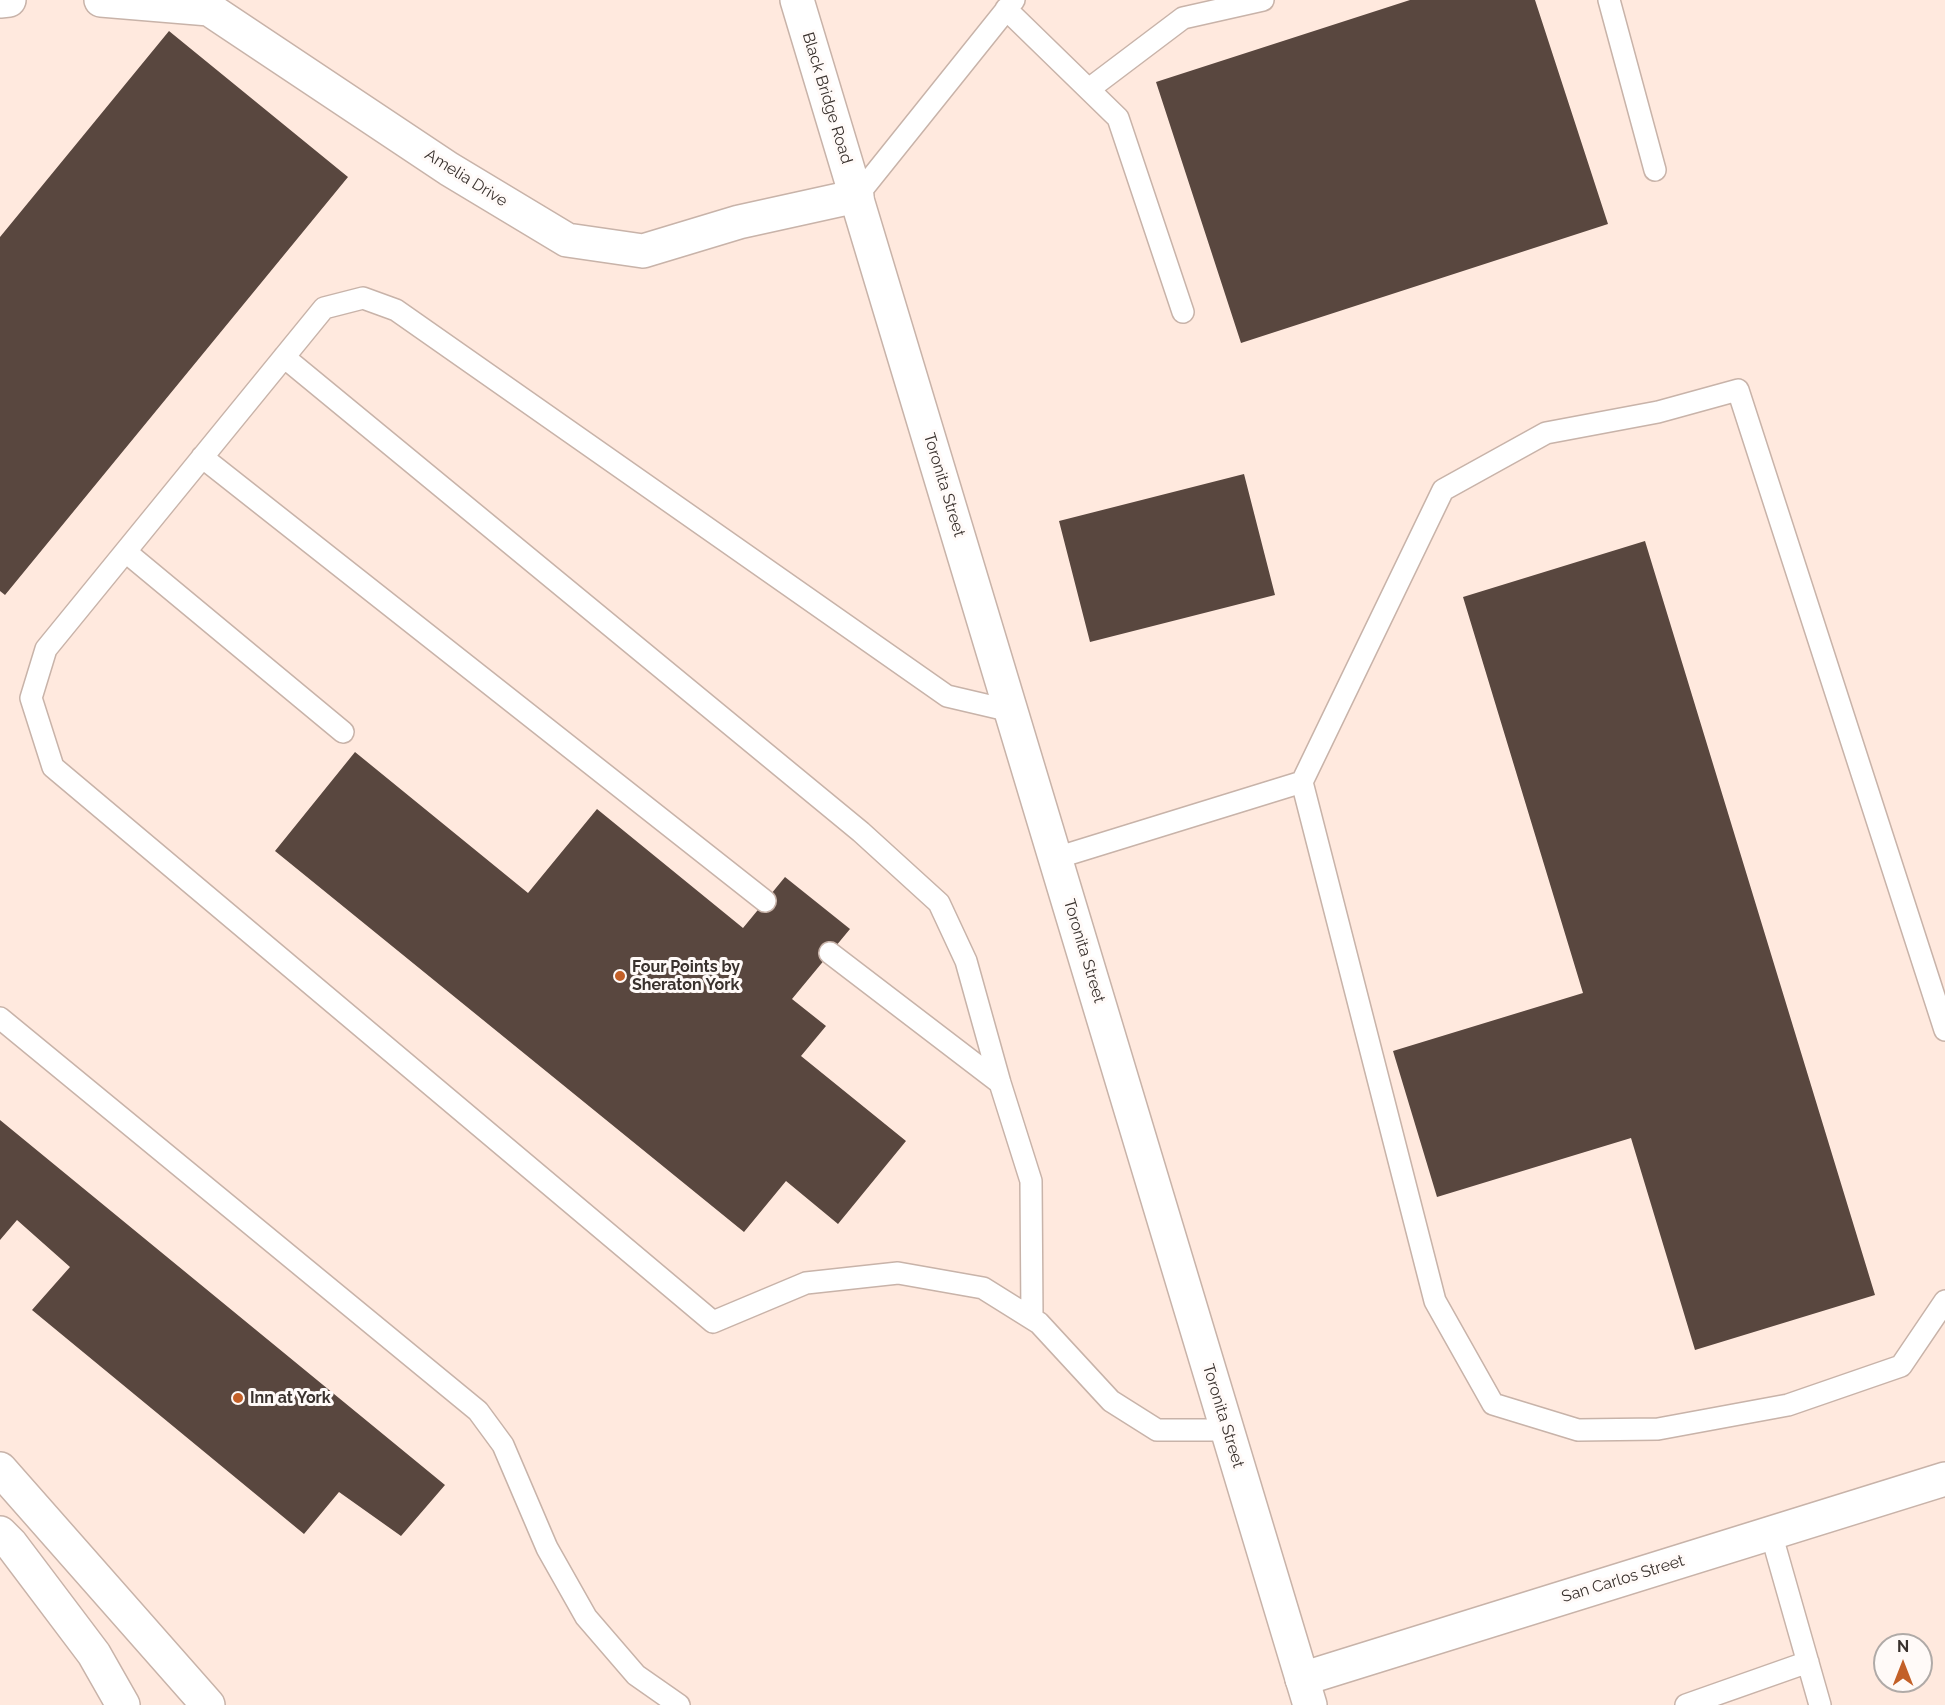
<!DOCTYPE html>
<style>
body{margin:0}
#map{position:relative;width:1945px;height:1705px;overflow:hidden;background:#ffe9de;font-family:Raleway,sans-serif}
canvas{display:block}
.north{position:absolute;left:1873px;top:1633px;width:60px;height:60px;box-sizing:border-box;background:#fffaf8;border:2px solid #b0aaa7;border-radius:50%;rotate:0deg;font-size:16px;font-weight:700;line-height:24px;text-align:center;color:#39312d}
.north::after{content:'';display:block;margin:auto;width:21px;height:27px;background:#c36028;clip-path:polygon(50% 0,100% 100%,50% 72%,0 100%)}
</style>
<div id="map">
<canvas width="1945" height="1705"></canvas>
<div class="north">N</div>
</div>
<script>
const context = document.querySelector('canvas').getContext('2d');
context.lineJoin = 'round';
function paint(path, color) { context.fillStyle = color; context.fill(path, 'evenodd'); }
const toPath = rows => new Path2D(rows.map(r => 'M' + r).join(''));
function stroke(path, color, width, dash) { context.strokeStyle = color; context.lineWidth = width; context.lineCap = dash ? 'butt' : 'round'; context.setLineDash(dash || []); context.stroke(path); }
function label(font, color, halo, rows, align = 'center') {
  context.font = font + ' Raleway,sans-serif'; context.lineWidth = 6; context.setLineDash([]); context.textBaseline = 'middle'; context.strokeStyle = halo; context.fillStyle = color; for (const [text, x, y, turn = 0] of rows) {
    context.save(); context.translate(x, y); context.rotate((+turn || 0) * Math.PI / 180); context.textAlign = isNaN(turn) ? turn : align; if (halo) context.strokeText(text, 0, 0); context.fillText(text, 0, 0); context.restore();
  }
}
paint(toPath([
 [1410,0,1535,0,1608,224,1241,343,1156,82],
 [169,31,348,177,5,595,0,591,0,237],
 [1244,474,1275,595,1090,642,1059,521],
 [1645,541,1875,1295,1695,1350,1631,1138,1437,1197,1393,1051,1583,993,1463,597],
 [355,752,528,893,597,809,743,928,785,877,850,929,792,999,826,1026,801,1056,906,1141,838,1224,786,1181,744,1232,275,851],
 [0,1120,445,1485,401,1536,339,1492,304,1534,32,1310,70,1267,17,1220,0,1240]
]), '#59473f');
const lane = toPath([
 [1609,0,1655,170],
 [1006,9,1118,118,1183,312],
 [1089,89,1183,18,1263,0],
 [857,196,1014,0],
 [284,357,861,832,939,903,966,961,1000,1083,1031,1181,1032,1318],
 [202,457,765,901],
 [126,552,343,732],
 [1011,711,947,696,396,310,363,298,324,308,46,649,31,698,53,767,713,1322,806,1283,898,1273,983,1288,1039,1323,1111,1401,1157,1430,1227,1430],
 [1302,782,1435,1301,1493,1404,1578,1430,1658,1429,1788,1405,1901,1366,1945,1301],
 [1056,858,1302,782,1443,490,1546,433,1658,412,1738,390,1945,1030],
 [830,953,1000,1083],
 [0,1018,478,1411,503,1445,547,1548,586,1617,636,1675,679,1705],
 [1771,1533,1820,1705],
 [1686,1705,1808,1662]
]);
const street = toPath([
 [101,0,209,9,449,169,567,240,643,251,739,222,857,196],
 [0,1,9,0],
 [1302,1679,1945,1479]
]);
const secondary = toPath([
 [797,0,1310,1705]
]);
const highway = toPath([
 [0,1469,208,1705],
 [0,1533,11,1544,94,1654,123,1705]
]);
stroke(lane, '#c8b3a9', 24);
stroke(street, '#c8b3a9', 36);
stroke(secondary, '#c8b3a9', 36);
stroke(highway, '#c8b3a9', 36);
stroke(lane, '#fff', 21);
stroke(street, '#fff', 33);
stroke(secondary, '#fff', 33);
stroke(highway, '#fff', 33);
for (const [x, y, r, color] of [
 [620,976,6,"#c36028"],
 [238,1398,6,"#c36028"]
]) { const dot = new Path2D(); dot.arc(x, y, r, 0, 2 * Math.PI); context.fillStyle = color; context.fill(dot); stroke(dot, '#fffaf8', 2); }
label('16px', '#39312d', '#fffaf8', [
 ["Black Bridge Road",827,98,73],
 ["Amelia Drive",466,178,32],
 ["Toronita Street",944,485,73],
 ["Toronita Street",1084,951,73],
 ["Toronita Street",1223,1416,73],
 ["San Carlos Street",1623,1579,-17]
]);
label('bold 16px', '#39312d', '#fffaf8', [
 ["Four Points by",632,967],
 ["Sheraton York",632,985],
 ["Inn at York",250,1398]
], 'left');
</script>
